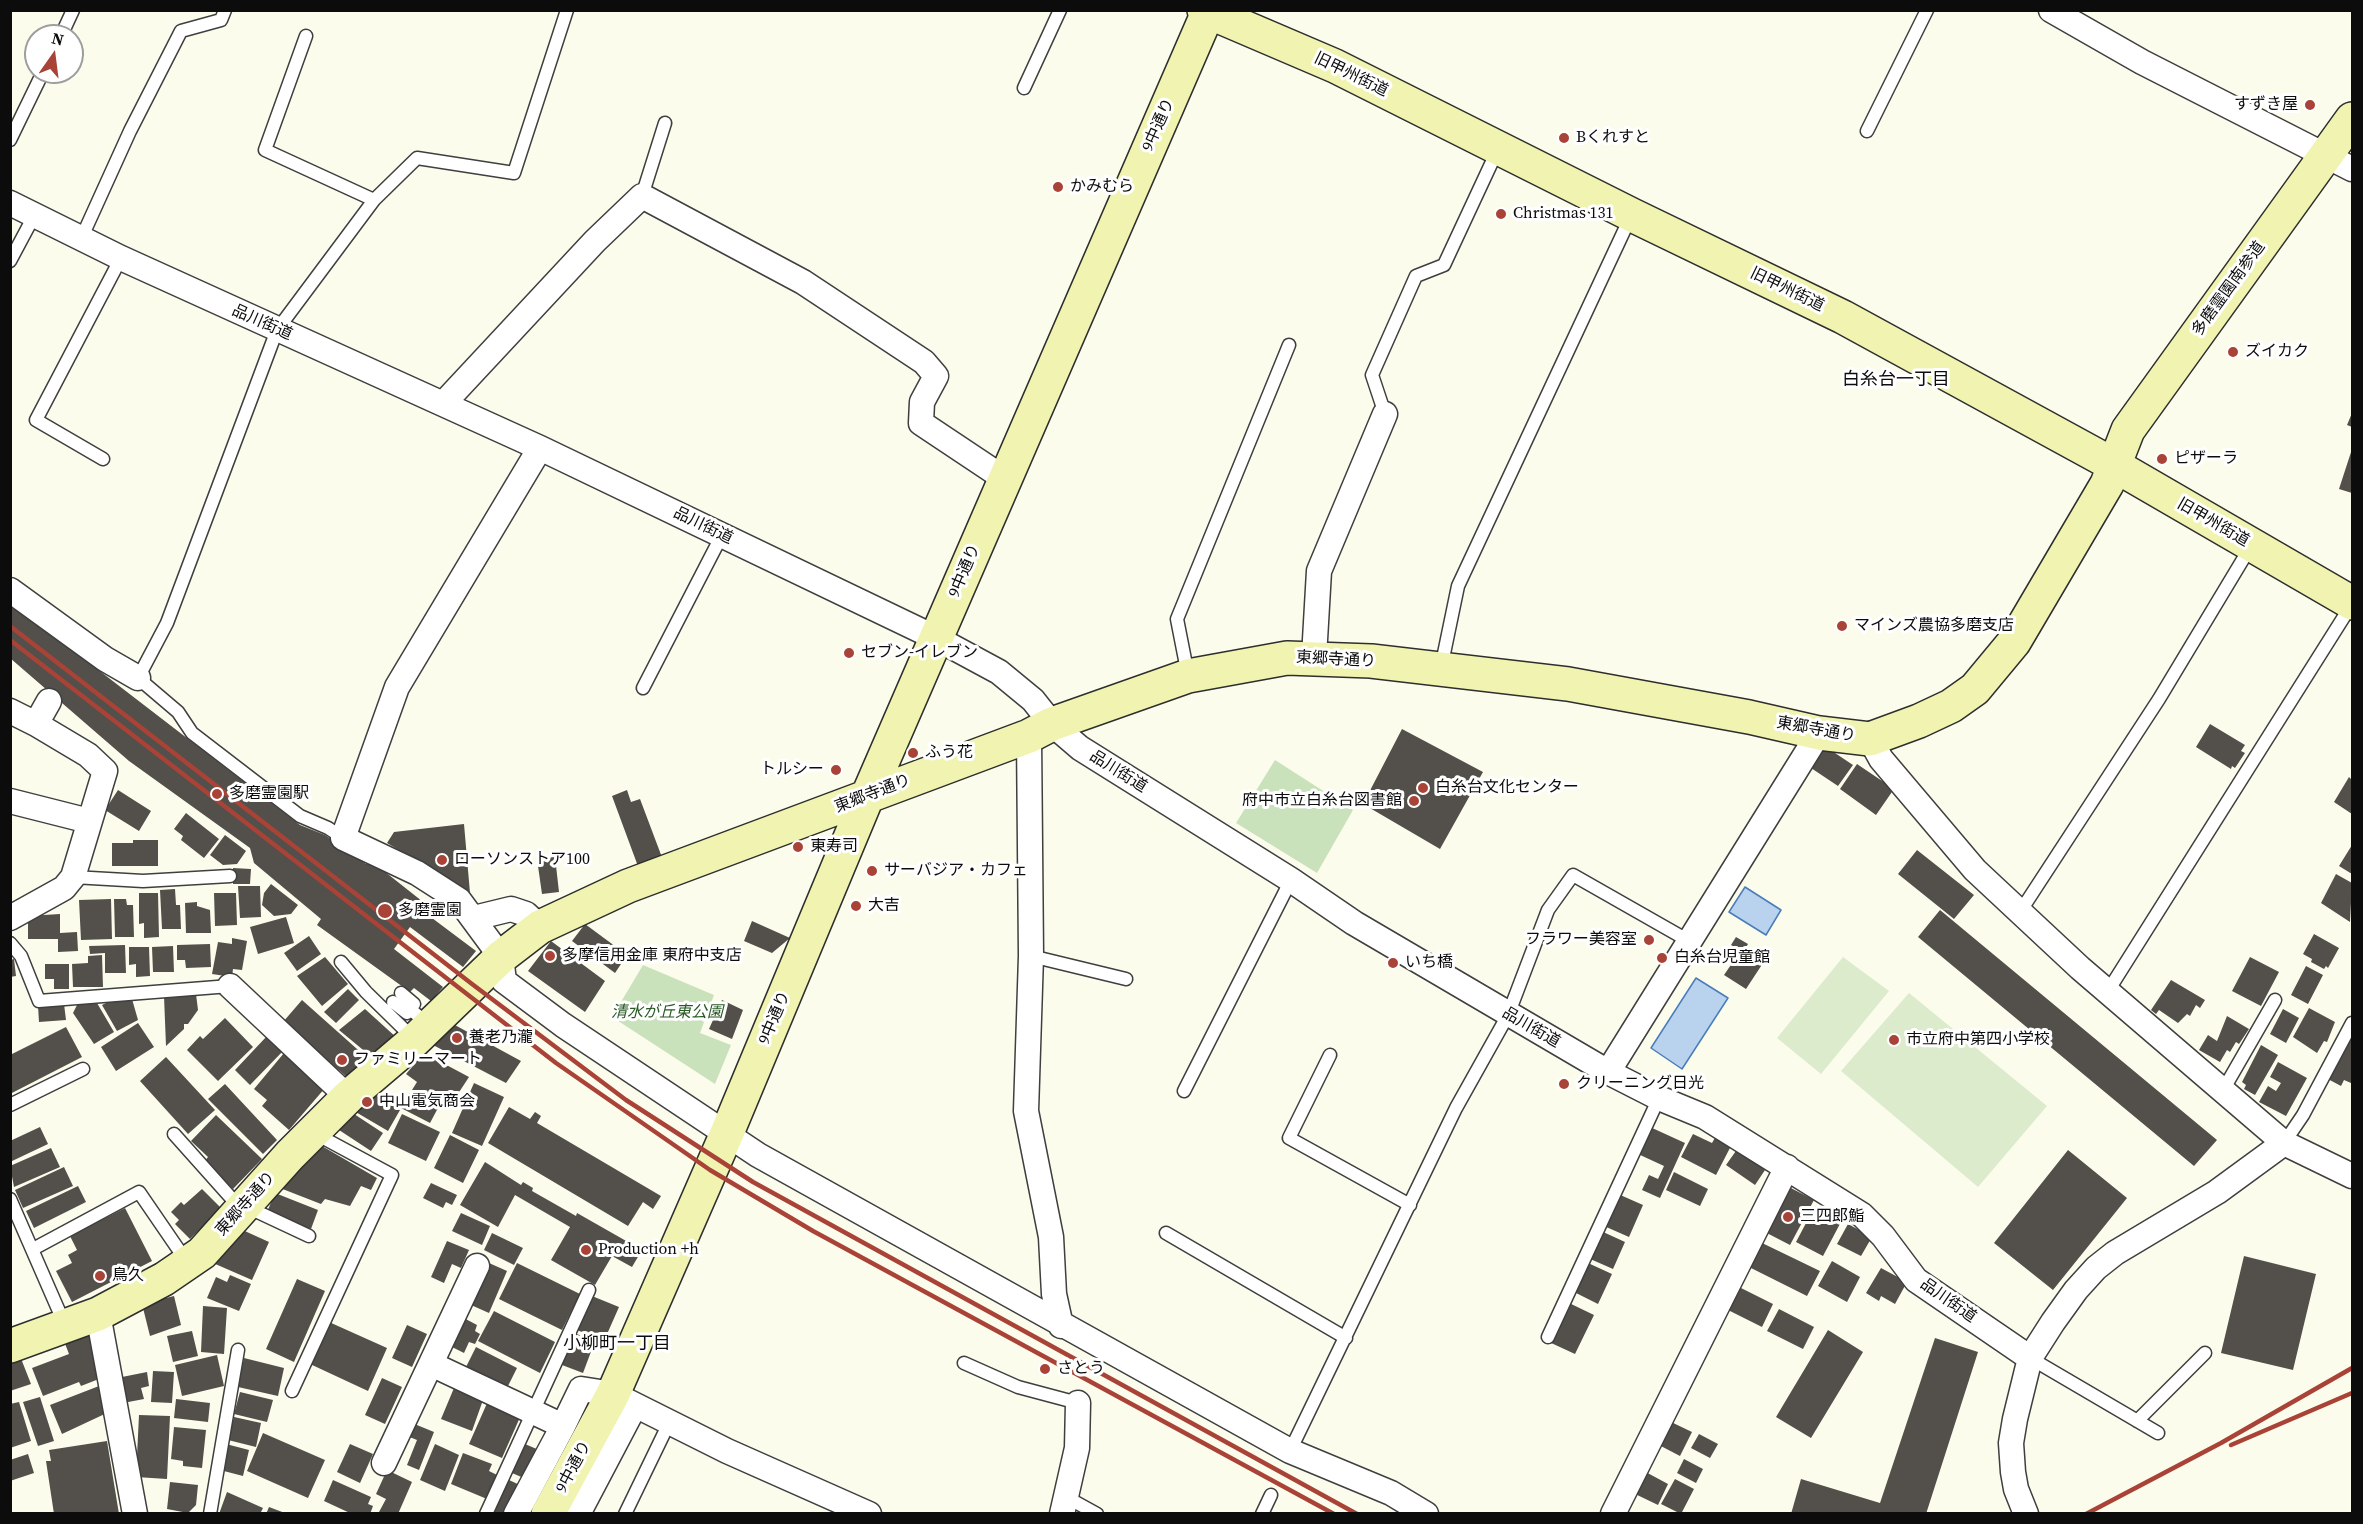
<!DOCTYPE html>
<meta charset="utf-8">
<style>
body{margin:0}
#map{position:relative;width:2363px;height:1524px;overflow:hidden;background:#fcfced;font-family:"Source Serif 4",serif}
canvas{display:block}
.frame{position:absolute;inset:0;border:12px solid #0c0c0c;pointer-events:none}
.north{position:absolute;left:24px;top:24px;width:60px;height:60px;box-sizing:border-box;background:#fff;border:2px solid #9e9e9e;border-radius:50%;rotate:14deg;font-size:16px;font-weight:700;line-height:24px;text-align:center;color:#0c0c0c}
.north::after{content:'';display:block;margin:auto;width:21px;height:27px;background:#a94337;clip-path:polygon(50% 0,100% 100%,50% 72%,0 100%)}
</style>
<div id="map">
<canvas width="2363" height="1524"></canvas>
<div class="frame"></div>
<div class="north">N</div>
</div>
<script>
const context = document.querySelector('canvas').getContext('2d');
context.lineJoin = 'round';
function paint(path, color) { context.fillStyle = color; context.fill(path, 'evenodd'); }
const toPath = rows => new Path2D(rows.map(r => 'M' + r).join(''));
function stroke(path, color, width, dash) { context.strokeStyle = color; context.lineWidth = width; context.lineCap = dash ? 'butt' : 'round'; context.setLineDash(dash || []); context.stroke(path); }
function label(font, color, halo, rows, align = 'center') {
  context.font = font + ' "Source Serif 4","Noto Sans JP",serif'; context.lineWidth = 6; context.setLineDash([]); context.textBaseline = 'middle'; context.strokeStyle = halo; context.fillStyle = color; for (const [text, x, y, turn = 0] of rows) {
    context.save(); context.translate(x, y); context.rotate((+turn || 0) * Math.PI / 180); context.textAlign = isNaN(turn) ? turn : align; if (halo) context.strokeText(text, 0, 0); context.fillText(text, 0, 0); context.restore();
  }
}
paint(toPath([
 [1275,760,1353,810,1317,873,1236,823],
 [643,965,714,995,700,1033,731,1045,715,1084,612,1017]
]), '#cae2bc');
paint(toPath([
 [1843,957,1889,991,1821,1074,1777,1038],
 [1909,993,2047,1106,1978,1187,1841,1071]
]), '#dbebcc');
const water = toPath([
 [1745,887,1781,910,1766,935,1729,912,1745,887],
 [1696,978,1728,998,1682,1069,1651,1048,1696,978]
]);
paint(water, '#b9d2ed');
stroke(water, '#497cba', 1.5);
paint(toPath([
 [2352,413,2352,427,2347,425],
 [2352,449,2352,493,2339,489],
 [10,602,300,825,325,835,366,864,370,860,432,909,428,915,476,951,463,967,410,927,394,949,443,987,431,1001,414,988,410,992,317,925,321,919,254,863,250,848,129,761,10,658],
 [2210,724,2245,745,2241,751,2245,753,2235,768,2232,766,2231,769,2196,747],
 [1402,729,1483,772,1440,849,1363,804],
 [1826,747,1853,765,1838,786,1811,768],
 [1857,764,1894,789,1876,815,1840,789],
 [2349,777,2352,780,2352,814,2334,802],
 [118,790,151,811,139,831,105,810],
 [627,790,631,802,640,799,663,860,639,869,612,796],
 [186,813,219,839,204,858,181,840,183,836,174,829],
 [464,824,470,893,387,843,394,832],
 [225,835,246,851,237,864,223,865,210,855],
 [133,840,158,840,158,866,112,866,112,843,133,843],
 [2352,845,2352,874,2339,866],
 [1917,850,1974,895,1954,919,1898,874],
 [555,857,559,892,542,894,537,859],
 [233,868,251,869,250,884,233,884],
 [2336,874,2352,883,2350,922,2321,903],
 [271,884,298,905,291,914,274,916,262,905,264,893],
 [238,886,260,886,261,917,240,918],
 [175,889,176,905,180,905,181,929,162,929,160,890],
 [139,893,158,893,159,937,144,938,144,923,139,924],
 [214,893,236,893,237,925,215,926],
 [111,899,112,939,81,940,79,900],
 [114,899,126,899,127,905,133,905,134,937,115,937],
 [197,902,197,906,210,910,211,933,186,933,185,903],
 [1940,910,2217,1140,2194,1166,1918,937],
 [60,914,60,933,77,932,78,951,58,952,58,939,28,939,28,916],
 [286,917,294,943,258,954,250,927],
 [752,921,790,938,772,953,744,941],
 [585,924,627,955,615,973,572,941],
 [2314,934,2339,948,2328,968,2326,966,2324,969,2311,962,2312,959,2303,954],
 [309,936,321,954,297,971,284,953],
 [1736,937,1748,944,1743,952,1731,945],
 [232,938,247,941,242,970,233,969,232,977,212,974,218,942,232,944],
 [551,941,605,981,585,1012,528,971],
 [210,944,211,967,186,968,185,960,177,960,177,945],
 [125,945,126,973,105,973,105,953,90,954,89,946],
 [173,946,174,972,153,972,152,947],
 [129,947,149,947,150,976,136,977,136,964,129,965],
 [1752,951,1765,960,1746,989,1724,975,1737,956,1745,960],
 [102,955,103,987,73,987,72,964,88,963,88,956],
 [325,957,348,984,322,1006,297,976],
 [2250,957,2279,972,2261,1006,2232,991],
 [14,959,16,976,10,977,10,960],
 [45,964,69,964,69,989,54,989,54,979,45,979],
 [2306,966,2323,975,2308,1004,2291,995],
 [2171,980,2205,1000,2200,1008,2196,1005,2190,1016,2187,1014,2178,1023,2159,1010,2156,1014,2151,1010],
 [348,989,359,1000,336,1023,324,1012],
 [196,994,198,1010,188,1024,184,1024,184,1029,166,1046,164,996],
 [132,999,138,1020,117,1031,102,1005,112,1000],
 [302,1000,366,1057,348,1078,283,1022],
 [722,1000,743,1010,732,1039,709,1029],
 [97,1003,114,1032,94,1044,73,1013,77,1005],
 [64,1004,66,1020,39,1022,38,1006],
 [2309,1008,2335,1022,2327,1042,2324,1041,2317,1053,2293,1037],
 [365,1009,397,1038,374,1059,339,1030],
 [2283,1009,2299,1018,2286,1043,2270,1034],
 [2227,1016,2249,1029,2239,1044,2236,1042,2230,1052,2227,1050,2220,1062,2199,1050,2208,1035,2217,1041],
 [225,1018,253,1047,218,1081,187,1050,200,1036,203,1039],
 [138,1023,154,1047,116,1071,101,1047],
 [453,1024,521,1061,506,1083,433,1045],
 [66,1027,82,1057,10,1094,10,1055],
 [267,1036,283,1051,250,1085,235,1070],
 [2350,1039,2352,1040,2352,1081,2351,1083,2344,1080,2341,1086,2326,1078],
 [2261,1045,2278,1055,2255,1095,2244,1089,2246,1085,2242,1082],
 [284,1053,325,1088,289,1130,262,1106,267,1100,254,1089],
 [424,1053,469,1077,448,1109,412,1090,417,1082,406,1074],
 [166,1057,215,1110,188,1134,140,1081],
 [2278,1062,2307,1078,2286,1116,2259,1102,2268,1086,2276,1091,2281,1083,2270,1077],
 [474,1083,504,1097,482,1146,452,1133],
 [225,1084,277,1140,263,1154,208,1099],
 [367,1090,400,1110,388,1131,354,1111],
 [409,1093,438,1108,430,1123,401,1108],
 [509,1107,530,1119,535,1112,541,1116,537,1123,661,1196,653,1209,643,1202,628,1226,488,1143],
 [351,1112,383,1133,371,1151,339,1130],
 [402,1114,440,1132,426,1161,388,1143],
 [216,1115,262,1159,233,1189,204,1162,208,1157,191,1141],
 [40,1127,48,1144,10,1162,10,1141],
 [1650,1127,1685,1143,1660,1198,1642,1190,1649,1175,1658,1179,1664,1166,1638,1154],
 [1693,1134,1712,1143,1716,1136,1732,1144,1716,1175,1681,1157],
 [450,1135,479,1150,463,1183,434,1168],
 [315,1142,377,1178,371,1190,361,1186,350,1206,325,1199,321,1204,280,1188],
 [51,1148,60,1167,14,1187,10,1166],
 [1738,1148,1767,1167,1755,1185,1726,1165],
 [2068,1150,2127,1198,2053,1290,1994,1243],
 [485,1162,521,1185,523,1182,533,1188,532,1191,576,1216,577,1213,642,1250,632,1267,612,1256,595,1285,551,1260,570,1227,515,1195,498,1227,460,1205],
 [64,1167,73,1186,23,1208,15,1190],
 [1674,1172,1708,1189,1700,1206,1666,1190],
 [431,1183,457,1195,452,1205,446,1202,443,1208,423,1198],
 [1785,1185,1814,1200,1790,1245,1761,1230],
 [78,1186,86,1202,34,1228,26,1211],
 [202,1189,221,1208,190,1239,175,1224,179,1220,171,1212,181,1202,184,1205],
 [275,1193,318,1210,311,1229,267,1212],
 [1618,1194,1643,1205,1629,1237,1604,1226],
 [1815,1206,1842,1220,1823,1256,1796,1242],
 [125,1208,152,1261,72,1302,56,1271,72,1263,68,1255,77,1250,70,1236],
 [461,1213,490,1226,482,1245,452,1231],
 [1848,1224,1872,1237,1861,1256,1837,1244],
 [236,1227,269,1242,252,1280,213,1263],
 [1601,1231,1625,1242,1613,1269,1588,1258],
 [492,1233,523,1248,514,1265,484,1250],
 [447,1241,469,1250,461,1268,452,1264,444,1283,431,1277],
 [1760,1242,1820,1271,1807,1296,1747,1266],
 [2244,1256,2316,1274,2293,1370,2221,1353],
 [1832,1261,1860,1277,1847,1302,1818,1286],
 [489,1263,507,1271,489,1313,471,1305],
 [517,1263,580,1294,562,1330,499,1299],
 [1588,1263,1612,1274,1598,1304,1574,1292],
 [1881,1268,1907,1282,1895,1304,1881,1296,1879,1301,1866,1293],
 [230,1275,251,1284,239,1311,207,1298,216,1277,227,1282],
 [297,1279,325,1291,294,1362,266,1349],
 [1739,1287,1773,1304,1762,1327,1728,1310],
 [174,1296,181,1325,150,1336,142,1304],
 [592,1296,619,1307,604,1341,577,1330],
 [1567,1302,1594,1315,1575,1354,1549,1342],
 [203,1306,227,1308,224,1354,201,1352],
 [1779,1309,1814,1327,1803,1349,1767,1331],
 [494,1311,555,1342,540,1373,478,1341],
 [460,1316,477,1325,475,1331,480,1334,475,1344,469,1342,464,1353,446,1344],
 [329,1322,387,1348,368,1391,310,1364],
 [407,1325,427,1334,412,1367,392,1358],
 [1828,1330,1863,1352,1811,1438,1776,1417],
 [192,1331,198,1356,173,1362,167,1336],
 [87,1332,104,1377,81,1386,79,1382,43,1396,32,1368,69,1354,64,1341],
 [574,1333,595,1341,583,1373,562,1365],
 [1935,1338,1978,1352,1926,1514,1791,1514,1801,1479,1880,1503],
 [476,1347,517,1368,507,1388,466,1367],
 [217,1355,224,1386,182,1396,175,1365],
 [20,1356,31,1384,10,1391,10,1360],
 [244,1358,284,1368,278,1396,238,1387],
 [153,1371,174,1372,172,1403,151,1402],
 [147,1372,149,1386,141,1388,144,1399,123,1403,122,1377],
 [382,1378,402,1387,385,1424,365,1415],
 [99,1386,109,1412,62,1434,50,1405],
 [454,1388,483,1400,472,1431,441,1419],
 [240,1392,273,1400,267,1422,234,1414],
 [40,1397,54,1441,38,1446,23,1402],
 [176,1399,210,1403,208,1422,174,1418],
 [488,1401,521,1415,502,1458,469,1444],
 [19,1402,31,1441,10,1448,10,1404],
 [139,1415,170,1416,167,1479,136,1477],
 [234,1417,261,1423,256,1447,228,1440],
 [1669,1421,1692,1432,1680,1456,1657,1444],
 [412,1423,434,1432,419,1470,407,1465,417,1440,407,1436],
 [174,1427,206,1430,202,1468,183,1466,183,1461,171,1459],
 [263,1433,325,1460,308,1498,247,1471],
 [1699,1434,1718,1444,1710,1458,1691,1448],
 [107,1441,119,1514,54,1514,46,1461,51,1461,49,1450],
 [226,1444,249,1450,243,1476,220,1470],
 [350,1444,373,1454,360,1483,337,1472],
 [435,1444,459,1455,445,1491,420,1480],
 [525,1444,539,1450,526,1479,512,1473],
 [463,1453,492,1464,489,1471,497,1475,487,1499,451,1484],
 [28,1454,34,1473,10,1481,10,1460],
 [1684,1459,1703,1469,1696,1483,1677,1473],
 [387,1470,412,1482,398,1514,379,1512,386,1499,376,1494],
 [1642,1470,1668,1484,1658,1505,1631,1492],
 [1675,1479,1694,1489,1681,1514,1661,1504],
 [333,1480,371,1497,368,1504,373,1506,370,1514,352,1514,324,1501],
 [509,1480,524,1487,511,1514,493,1514],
 [170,1482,198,1485,196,1505,188,1513,167,1509],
 [227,1492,263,1508,260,1514,219,1514],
 [269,1507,285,1513,285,1514,266,1514]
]), '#534f4a');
const lane = toPath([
 [61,36,73,10],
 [306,36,265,150,374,200],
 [1024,88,1060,10],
 [1867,131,1927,10],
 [10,140,43,72],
 [642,196,665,123],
 [81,239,130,131,181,31,221,20,225,10],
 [10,261,34,216],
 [1385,414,1372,375,1416,276,1444,265,1498,149],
 [103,459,36,420,121,258],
 [1441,668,1458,586,1631,216],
 [1188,675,1177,619,1289,345],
 [643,688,722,535],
 [343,838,328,828,300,816,192,733,178,712,138,678,167,623,277,330,374,200,417,158,514,173,567,10],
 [73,877,143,881,230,876],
 [2020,912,2159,699,2251,546],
 [10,943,21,956,39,1001,230,986],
 [1031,956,1126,979],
 [341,962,366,992,415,1040],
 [2108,991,2352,604],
 [401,993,414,1004,410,1009],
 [393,1002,407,1013,410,1009,429,1025],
 [1330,1055,1289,1138,1410,1205],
 [1184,1091,1291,880],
 [2222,1092,2275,1000],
 [10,1105,83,1069],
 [174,1134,241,1209],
 [2284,1143,2303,1115,2352,1023],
 [10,1199,65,1325],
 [245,1206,309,1236],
 [1166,1233,1346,1338],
 [33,1249,139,1192,187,1262],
 [1548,1337,1659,1098],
 [2030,1358,2158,1433],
 [964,1363,1018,1387,1078,1403],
 [292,1391,392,1175,314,1133],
 [2137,1421,2205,1353],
 [1290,1451,1456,1108,1508,1015,1548,910,1573,875,1689,941],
 [1068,1498,1097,1514],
 [210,1514,238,1350],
 [486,1514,589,1290],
 [625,1514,670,1421],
 [1262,1514,1271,1495]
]);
const street = toPath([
 [2051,10,2142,62,2352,169],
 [10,203,121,258,540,448,936,638,999,672,1033,700,1052,724,1080,748,1291,880,1354,923,1608,1072,1659,1098,1705,1117,1862,1215,1883,1236,1916,1280,2030,1358],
 [443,404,595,241,642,196,803,282,924,362,936,376,922,402,921,423,1005,479],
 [540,448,397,687,343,838,417,873,459,900,501,957,504,981,563,1025,758,1155,1290,1451,1391,1493,1426,1514],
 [10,590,105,659,138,678],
 [1314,657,1319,571,1385,414],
 [10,711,36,724,49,701],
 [1029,736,1031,956,1026,1111,1051,1237,1054,1294,1061,1326],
 [1870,739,1881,759,1975,870,2080,968,2284,1143,2352,1176],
 [10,801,89,821],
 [10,918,64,888,73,877,105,771,88,755,36,724],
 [474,918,511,909,526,914,540,927],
 [230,986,348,1097],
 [1608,1072,1819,733],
 [98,1314,135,1514],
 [431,1364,563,1426,581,1389,613,1394,727,1451,869,1514],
 [384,1463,477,1266],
 [516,1514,563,1426],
 [578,1514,629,1417,613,1394],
 [1062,1514,1077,1448,1078,1403],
 [1613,1514,1787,1167],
 [2026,1514,2016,1489,2013,1472,2011,1443,2015,1419,2030,1358,2053,1322,2076,1290,2096,1268,2115,1253,2217,1192,2284,1143]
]);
const secondary = toPath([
 [1204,10,1335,66,1632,215,1843,317,2114,465,2352,603],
 [10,1346,98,1314,164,1279,202,1253,290,1155,348,1097,415,1040,501,957,540,927,628,886,1029,736,1052,724,1188,676,1287,658,1371,661,1568,684,1749,717,1819,733,1870,739,1919,721,1951,706,1975,689,2014,642,2107,484,2128,430,2352,119],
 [548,1514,613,1394,727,1133,868,795,1209,10]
]);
stroke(lane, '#3f3f3f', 15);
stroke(street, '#3f3f3f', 27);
stroke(secondary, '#2e2e2e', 36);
stroke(lane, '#fff', 12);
stroke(street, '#fff', 24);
stroke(secondary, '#f1f4b1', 33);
stroke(toPath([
 [10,626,472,984,626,1100,753,1182,1357,1514],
 [10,640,556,1063,710,1170,813,1231,1334,1514],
 [2231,1445,2352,1393],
 [2086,1514,2221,1443,2352,1368]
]), '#a94337', 4.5);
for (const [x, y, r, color] of [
 [2310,105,6,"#a94337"],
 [1564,138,6,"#a94337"],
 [1058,187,6,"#a94337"],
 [1501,214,6,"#a94337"],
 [2233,352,6,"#a94337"],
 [2162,459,6,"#a94337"],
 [1842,626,6,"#a94337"],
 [849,653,6,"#a94337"],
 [913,753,6,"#a94337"],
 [836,770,6,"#a94337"],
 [1423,788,6,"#a94337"],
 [217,794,6,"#a94337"],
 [1414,801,6,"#a94337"],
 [798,847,6,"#a94337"],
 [442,860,6,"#a94337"],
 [872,871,6,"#a94337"],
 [856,906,6,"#a94337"],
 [385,911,8,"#a94337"],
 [1649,940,6,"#a94337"],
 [550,956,6,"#a94337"],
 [1662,958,6,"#a94337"],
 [1393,963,6,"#a94337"],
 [457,1038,6,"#a94337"],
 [1894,1040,6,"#a94337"],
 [342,1060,6,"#a94337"],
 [1564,1084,6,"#a94337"],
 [367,1102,6,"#a94337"],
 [1788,1217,6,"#a94337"],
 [586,1250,6,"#a94337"],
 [100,1276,6,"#a94337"],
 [1045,1369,6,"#a94337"]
]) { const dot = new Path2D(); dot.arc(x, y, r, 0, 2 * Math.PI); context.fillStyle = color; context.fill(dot); stroke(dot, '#fff', 2); }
label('16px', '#0c0c0c', '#fff', [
 ["旧甲州街道",1351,75,26],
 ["9中通り",1159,125,-66],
 ["多磨霊園南参道",2229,289,-54],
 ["旧甲州街道",1787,290,26],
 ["品川街道",262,323,24],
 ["旧甲州街道",2213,523,30],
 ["品川街道",703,526,26],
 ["9中通り",965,571,-67],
 ["東郷寺通り",1336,660,3],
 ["東郷寺通り",1816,730,10],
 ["品川街道",1118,772,32],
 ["東郷寺通り",873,794,-21],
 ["9中通り",775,1018,-67],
 ["品川街道",1531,1028,30],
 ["東郷寺通り",246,1204,-48],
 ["品川街道",1948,1301,35],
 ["9中通り",574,1467,-62]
]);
label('16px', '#0c0c0c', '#fff', [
 ["すずき屋",2298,105,"right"],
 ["Bくれすと",1576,138],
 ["かみむら",1070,187],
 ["Christmas 131",1513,214],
 ["ズイカク",2245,352],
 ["ピザーラ",2174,459],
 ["マインズ農協多磨支店",1854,626],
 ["セブン-イレブン",861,653],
 ["ふう花",925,753],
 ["トルシー",824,770,"right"],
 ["白糸台文化センター",1435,788],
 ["多磨霊園駅",229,794],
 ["府中市立白糸台図書館",1402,801,"right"],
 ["東寿司",810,847],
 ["ローソンストア100",454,860],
 ["サーバジア・カフェ",884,871],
 ["大吉",868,906],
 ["多磨霊園",398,911],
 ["フラワー美容室",1637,940,"right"],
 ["多摩信用金庫 東府中支店",562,956],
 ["白糸台児童館",1674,958],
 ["いち橋",1405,963],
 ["養老乃瀧",469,1038],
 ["市立府中第四小学校",1906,1040],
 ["ファミリーマート",354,1060],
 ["クリーニング日光",1576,1084],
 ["中山電気商会",379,1102],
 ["三四郎鮨",1800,1217],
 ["Production +h",598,1250],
 ["鳥久",112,1276],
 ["さとう",1057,1369]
], 'left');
label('italic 16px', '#285a25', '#fff', [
 ["清水が丘東公園",667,1013]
]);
label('18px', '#0c0c0c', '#fff', [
 ["白糸台一丁目",1896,380],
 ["小柳町一丁目",617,1344]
]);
</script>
